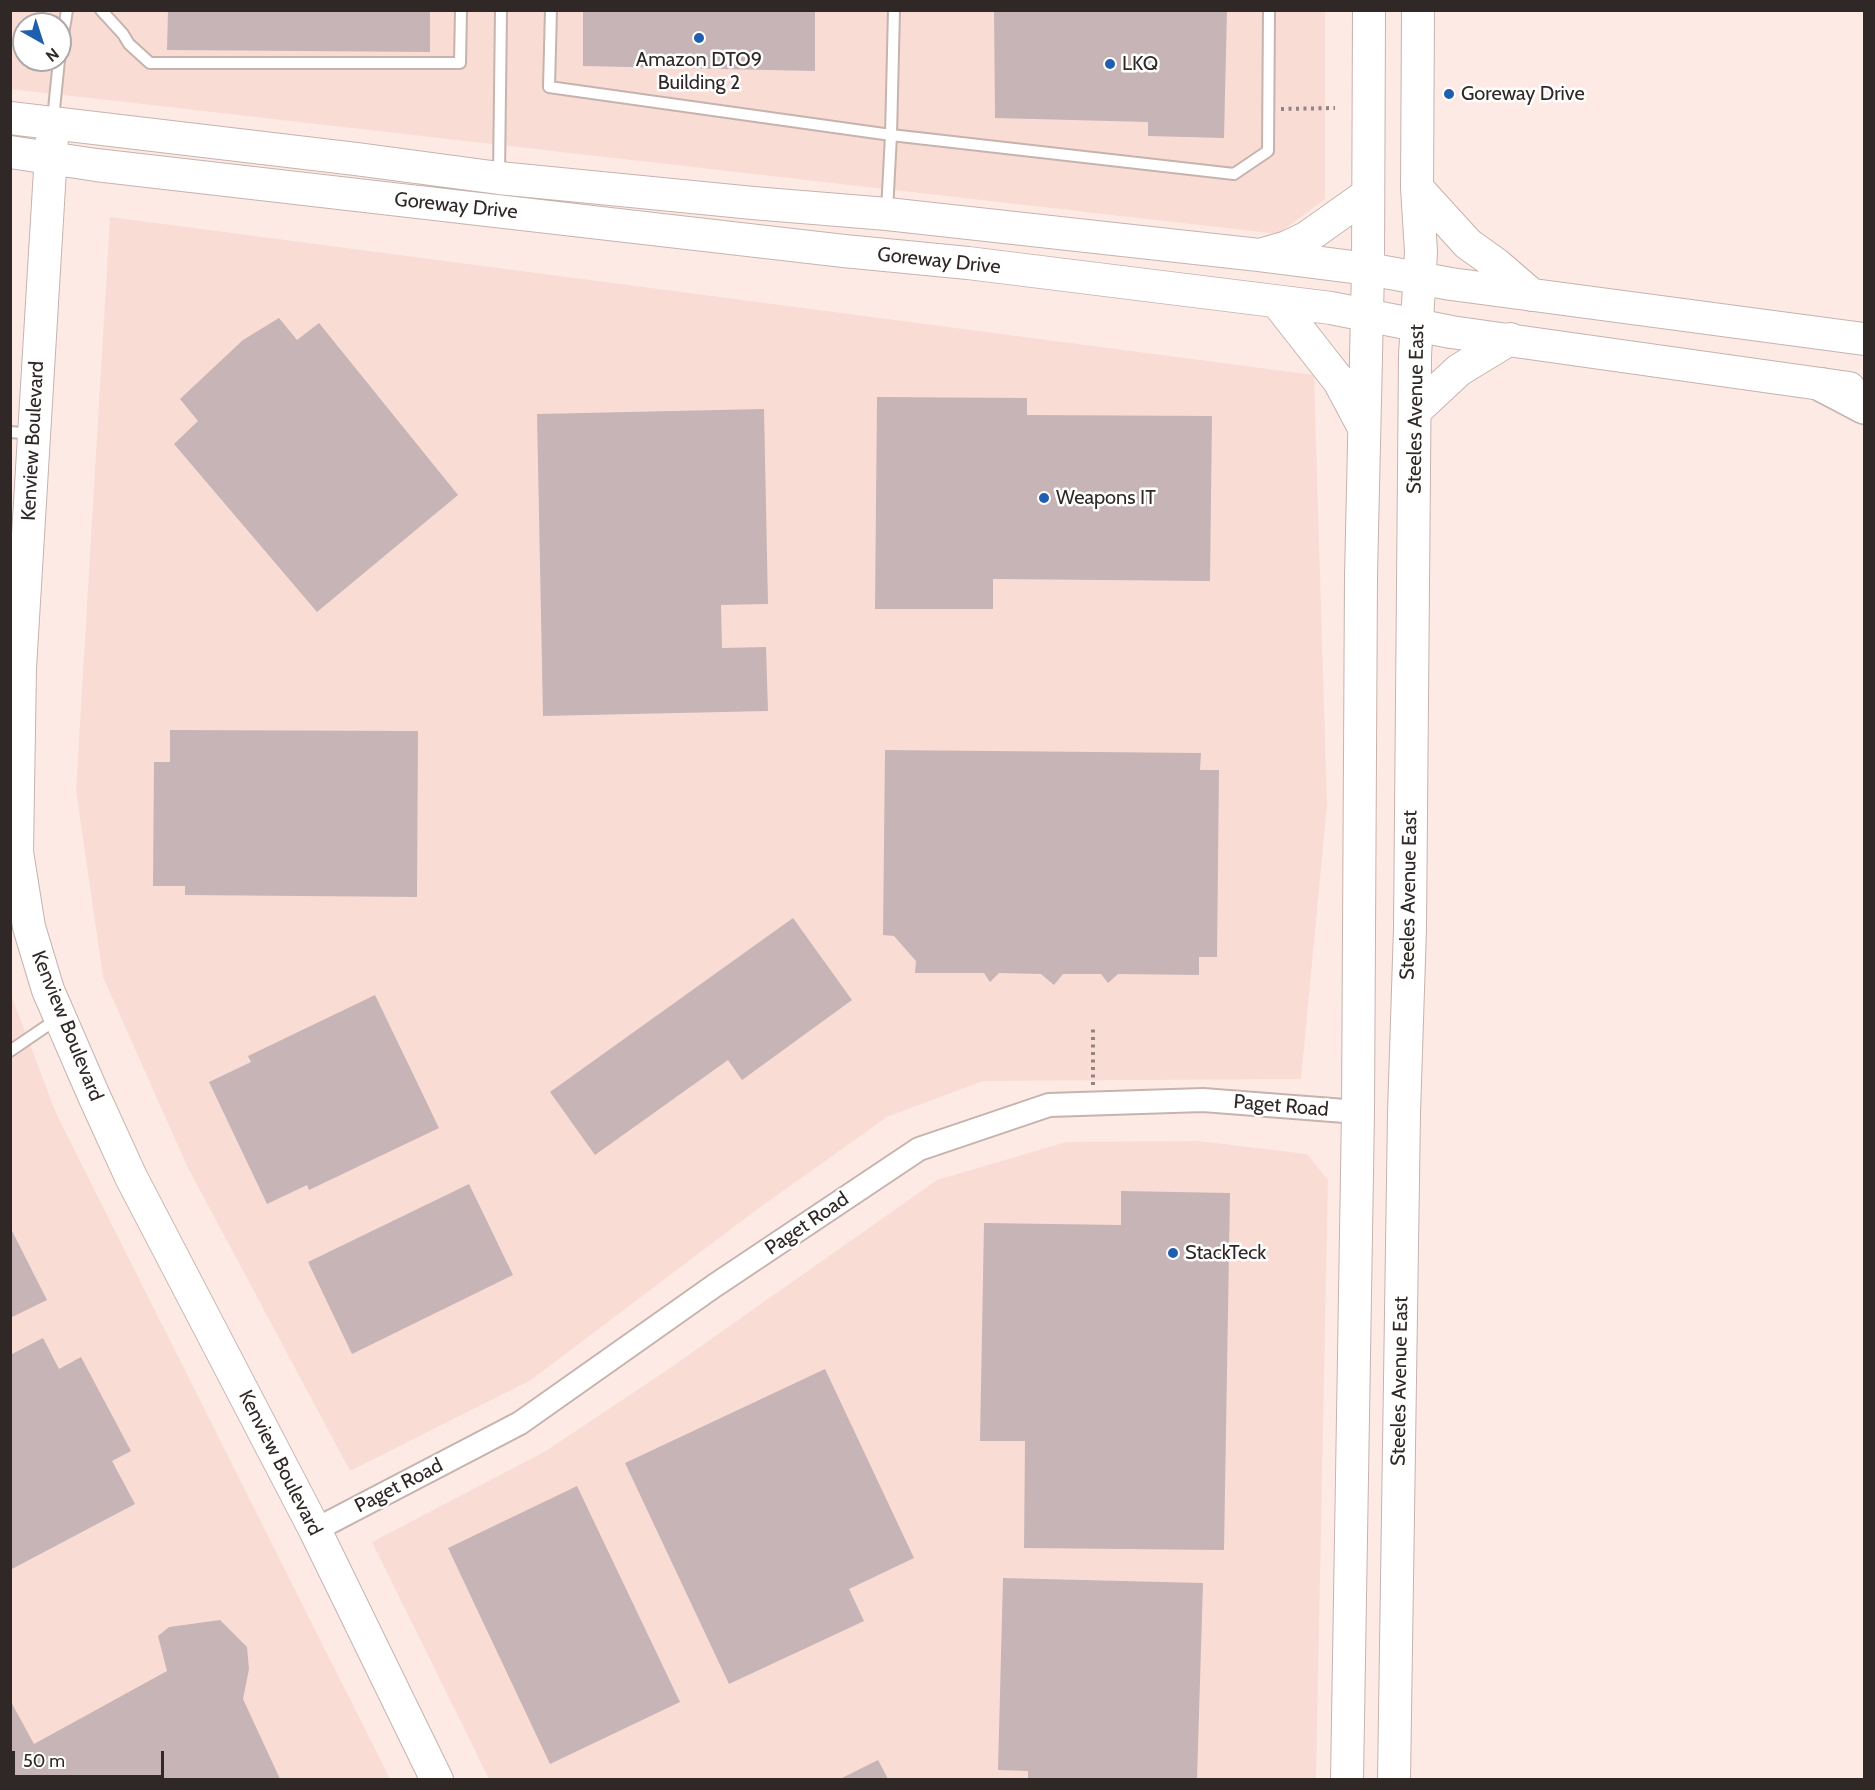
<!DOCTYPE html>
<style>
body{margin:0}
#map{position:relative;width:1875px;height:1790px;overflow:hidden;background:#feeae5;font-family:Cabin,sans-serif}
canvas{display:block}
.frame{position:absolute;inset:0;border:12px solid #302826;pointer-events:none}
.north{position:absolute;left:12px;top:12px;width:60px;height:60px;box-sizing:border-box;background:#fff;border:2px solid #aca9a8;border-radius:50%;rotate:141deg;font-size:16px;font-weight:700;line-height:24px;text-align:center;color:#302826}
.north::after{content:'';display:block;margin:auto;width:21px;height:27px;background:#205fb0;clip-path:polygon(50% 0,100% 100%,50% 72%,0 100%)}
.scale{position:absolute;left:12px;top:1751px;width:152px;height:27px;box-sizing:border-box;border:3px solid #302826;border-top:0;padding-left:8px;font-size:18px;line-height:21px;white-space:nowrap;color:#302826;-webkit-text-stroke:4px #fff;paint-order:stroke}
</style>
<div id="map">
<canvas width="1875" height="1790"></canvas>
<div class="frame"></div>
<div class="north">N</div>
<div class="scale">50 m</div>
</div>
<script>
const context = document.querySelector('canvas').getContext('2d');
context.lineJoin = 'round';
function paint(path, color) { context.fillStyle = color; context.fill(path, 'evenodd'); }
const toPath = rows => new Path2D(rows.map(r => 'M' + r).join(''));
function stroke(path, color, width, dash) { context.strokeStyle = color; context.lineWidth = width; context.lineCap = dash ? 'butt' : 'round'; context.setLineDash(dash || []); context.stroke(path); }
function label(font, color, halo, rows, align = 'center') {
  context.font = font + ' Cabin,sans-serif'; context.lineWidth = 5; context.setLineDash([]); context.textBaseline = 'middle'; context.strokeStyle = halo; context.fillStyle = color; for (const [text, x, y, turn = 0] of rows) {
    context.save(); context.translate(x, y); context.rotate((+turn || 0) * Math.PI / 180); context.textAlign = isNaN(turn) ? turn : align; if (halo) context.strokeText(text, 0, 0); context.fillText(text, 0, 0); context.restore();
  }
}
paint(toPath([
 [11,11,1325,11,1325,199,1278,234,11,89],
 [24,24,60,24,60,60,24,60],
 [110,217,1314,375,1327,805,1301,1079,983,1081,887,1117,755,1211,531,1380,350,1471,187,1166,103,977,76,790],
 [10,992,56,1113,390,1779,11,1779],
 [1198,1141,1307,1154,1328,1180,1316,1779,489,1779,372,1542,544,1452,667,1370,937,1180,1066,1142]
]), '#f9ddd5');
paint(toPath([
 [168,10,430,10,430,52,167,50],
 [583,10,815,10,815,71,583,66],
 [994,10,1227,10,1224,138,1148,136,1148,122,995,118],
 [279,318,297,340,319,323,458,495,317,612,174,444,198,421,180,399,243,340],
 [877,397,1027,398,1027,415,1212,416,1210,581,993,579,993,609,875,609],
 [764,409,768,604,721,605,722,648,766,647,768,711,543,716,537,414],
 [170,730,418,731,417,897,185,895,185,886,153,886,154,762,170,762],
 [885,750,1201,753,1200,770,1219,770,1217,957,1199,957,1199,975,1118,974,1108,983,1101,974,1063,974,1054,985,1041,974,999,973,990,982,984,973,915,973,916,961,894,936,883,935],
 [793,918,852,1000,742,1080,728,1060,595,1155,550,1092],
 [375,995,439,1128,309,1190,307,1185,267,1204,209,1082,251,1062,248,1056],
 [469,1184,513,1275,352,1354,308,1262],
 [1121,1191,1230,1193,1224,1550,1024,1548,1025,1441,980,1441,984,1223,1121,1225],
 [10,1227,47,1300,10,1318],
 [43,1338,59,1369,81,1357,131,1451,112,1461,135,1504,10,1570,10,1355],
 [825,1369,914,1558,849,1589,864,1621,729,1684,625,1463],
 [577,1486,680,1702,550,1764,448,1548],
 [1003,1578,1203,1583,1197,1779,1028,1779,1028,1771,998,1770],
 [220,1620,247,1647,249,1669,243,1699,280,1779,10,1779,10,1700,34,1744,167,1671,158,1636,169,1627],
 [878,1760,888,1779,840,1779]
]), '#c7b4b6');
const lane = toPath([
 [101,10,123,34,129,44,150,63,460,63,461,10],
 [551,10,549,87,891,135,1234,174,1268,151,1269,10],
 [60,54,67,10],
 [53,119,59,60],
 [499,175,501,10],
 [887,211,891,135,894,10],
 [10,432,33,434],
 [10,1051,57,1019]
]);
const street = toPath([
 [315,1530,520,1423,714,1286,919,1149,1049,1105,1203,1100,1358,1112]
]);
const secondary = toPath([
 [10,118,356,159,499,178,753,203,887,214,1259,255,1368,269,1451,284,1864,339],
 [52,137,20,668,17,852,29,927,48,990,94,1096,131,1177,315,1530,437,1780],
 [10,152,96,165,844,251,968,263,1331,308,1451,332,1849,388],
 [1417,188,1468,244,1496,264,1532,295],
 [1263,254,1287,247,1306,238,1368,194],
 [1277,302,1339,381,1363,426],
 [1415,411,1459,370,1510,339],
 [1347,1780,1358,1112,1361,576,1368,269,1369,10],
 [1394,1780,1404,1113,1410,928,1415,356,1421,252,1417,188,1418,10]
]);
const highway = toPath([
 [1822,385,1864,407]
]);
stroke(lane, '#c6b3ae', 14);
stroke(street, '#c6b3ae', 26);
stroke(secondary, '#c6b3ae', 34);
stroke(highway, '#c6b3ae', 36);
stroke(toPath([
 [1281,109,1335,108],
 [10,185,11,185],
 [1093,1085,1093,1026]
]), '#928481', 4, [3, 4.5]);
stroke(lane, '#fff', 10);
stroke(street, '#fff', 22);
stroke(secondary, '#fff', 32);
stroke(highway, '#fff', 33);
for (const [x, y, r, color] of [
 [699,38,6,"#205fb0"],
 [1110,64,6,"#205fb0"],
 [1449,94,6,"#205fb0"],
 [1044,498,6,"#205fb0"],
 [1173,1253,6,"#205fb0"]
]) { const dot = new Path2D(); dot.arc(x, y, r, 0, 2 * Math.PI); context.fillStyle = color; context.fill(dot); stroke(dot, '#fff', 2); }
label('20px', '#302826', '#fff', [
 ["Amazon DTO9",699,60,"center"],
 ["Building 2",699,83,"center"],
 ["LKQ",1122,64],
 ["Goreway Drive",1461,94],
 ["Weapons IT",1056,498],
 ["StackTeck",1185,1253]
], 'left');
label('20px', '#302826', '#fff', [
 ["Goreway Drive",456,206,6],
 ["Goreway Drive",939,261,6],
 ["Steeles Avenue East",1416,409,-89],
 ["Kenview Boulevard",33,441,-87],
 ["Steeles Avenue East",1409,895,-89],
 ["Kenview Boulevard",67,1026,68],
 ["Paget Road",1281,1106,5],
 ["Paget Road",807,1224,-34],
 ["Steeles Avenue East",1400,1381,-89],
 ["Kenview Boulevard",280,1463,63],
 ["Paget Road",399,1486,-27]
]);
</script>
